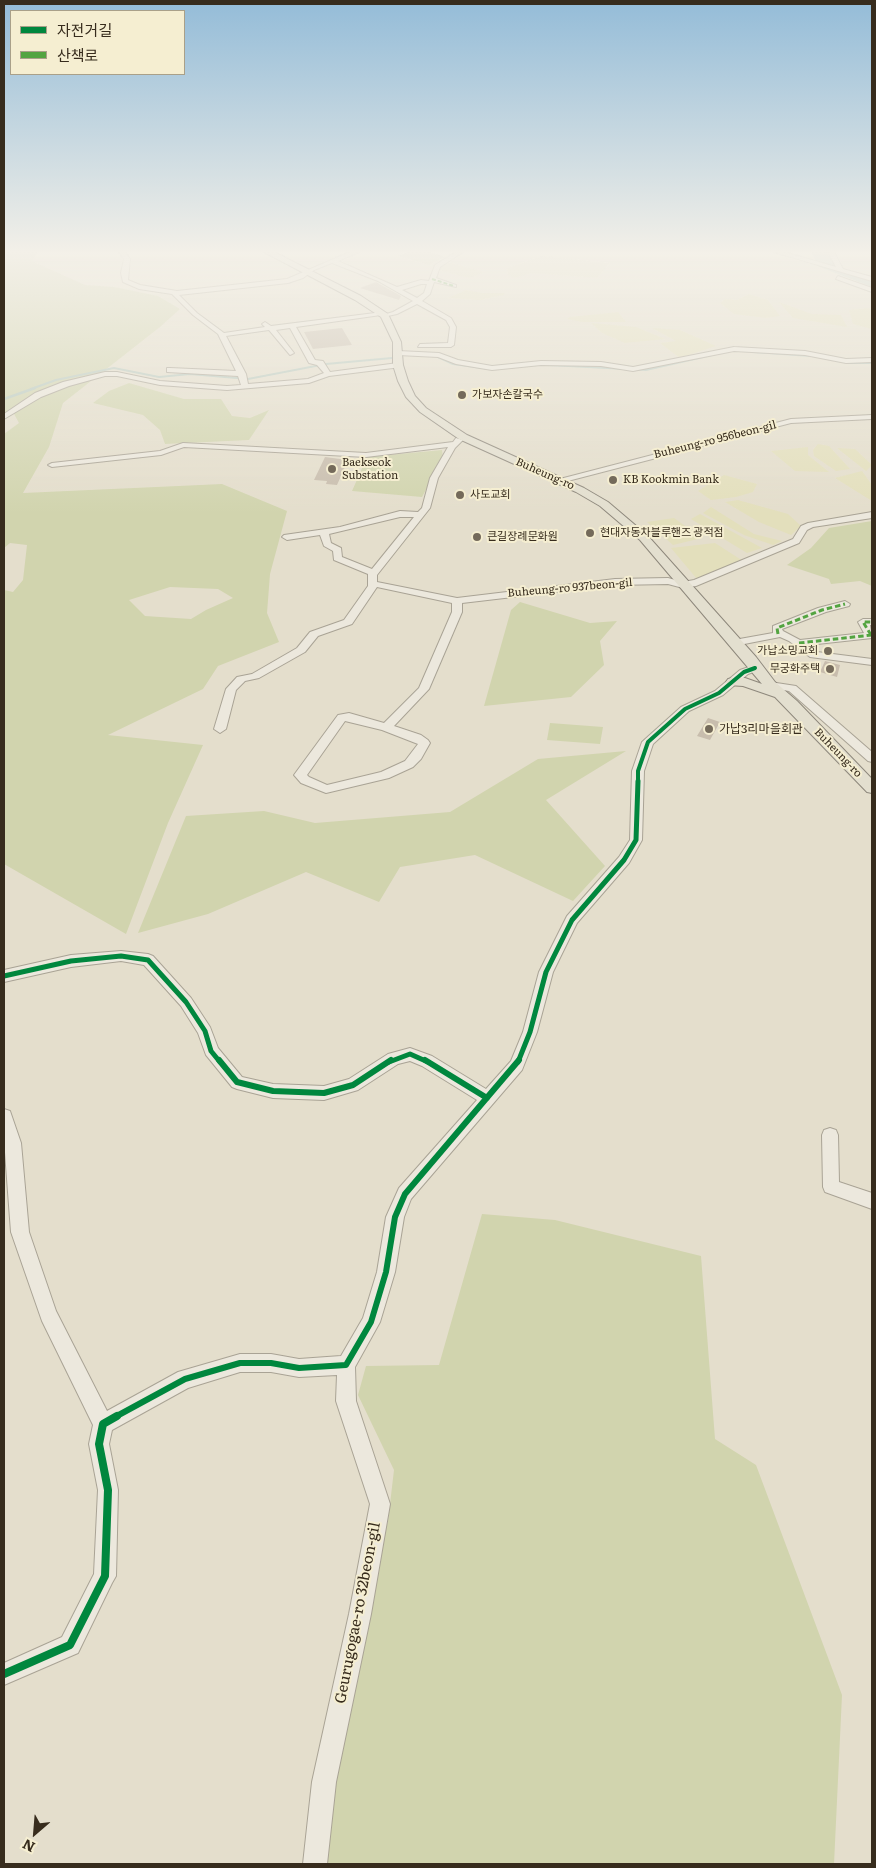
<!DOCTYPE html>
<meta charset="utf-8">
<style>
body{margin:0}
#map{position:relative;width:876px;height:1868px;overflow:hidden;background:#e4decc;font-family:Literata,"Noto Sans KR",serif}
canvas{display:block}
.frame{position:absolute;inset:0;border:5px solid #372c1d;pointer-events:none}
.legend{position:absolute;left:10px;top:10px;width:175px;height:65px;box-sizing:border-box;background:#f5eed1;border:1px solid #a9a089;margin:0;padding:6px 9px;list-style:none;font-size:15px;color:#372c1d}
.legend li{display:flex;align-items:center;gap:10px;height:25px}
.legend b{width:25px;border:1px solid #a9a089}
.north{position:absolute;left:10px;top:1808px;width:50px;height:50px;-webkit-text-stroke:4px #f5eed1;paint-order:stroke;rotate:207deg;font-size:14px;font-weight:700;line-height:20px;text-align:center;color:#372c1d}
.north::after{content:'';display:block;margin:auto;width:18px;height:22px;background:#372c1d;clip-path:polygon(50% 0,100% 100%,50% 72%,0 100%)}
</style>
<div id="map">
<canvas width="876" height="1868"></canvas>
<div class="frame"></div>
<ul class="legend">
<li><b style="height:6px;background:#00873e"></b>자전거길</li>
<li><b style="height:6px;background:#53a441"></b>산책로</li>
</ul>
<div class="north">N</div>
</div>
<script>
const context = document.querySelector('canvas').getContext('2d');
context.lineJoin = 'round';
function paint(path, color) { context.fillStyle = color; context.fill(path, 'evenodd'); }
const toPath = rows => new Path2D(rows.map(r => 'M' + r).join(''));
function stroke(path, color, width, dash) { context.strokeStyle = color; context.lineWidth = width; context.lineCap = dash ? 'butt' : 'round'; context.setLineDash(dash || []); context.stroke(path); }
function label(font, color, halo, rows, align = 'center') {
  context.font = font + ' Literata,"Noto Sans KR",serif'; context.lineWidth = 4; context.setLineDash([]); context.textBaseline = 'middle'; context.strokeStyle = halo; context.fillStyle = color; for (const [text, x, y, turn = 0] of rows) {
    context.save(); context.translate(x, y); context.rotate((+turn || 0) * Math.PI / 180); context.textAlign = isNaN(turn) ? turn : align; if (halo) context.strokeText(text, 0, 0); context.fillText(text, 0, 0); context.restore();
  }
}
paint(toPath([
 [542,256,610,263,597,278,532,273,515,278,508,275,507,268],
 [447,262,485,272,469,278,438,270,439,266],
 [466,290,482,293,505,293,504,295,480,300,448,298],
 [749,294,768,300,780,316,766,318,734,314,720,303,725,299,737,300],
 [779,302,812,314,841,315,847,327,793,318],
 [868,308,872,309,872,329,853,324,849,310],
 [618,312,626,322,582,322,567,319,570,317],
 [591,323,636,327,665,339,625,343,602,333],
 [652,328,680,330,716,346,680,358,660,343,676,341],
 [818,444,829,446,850,469,836,471,814,456,813,450],
 [808,447,808,455,829,472,795,471,771,451],
 [837,448,855,449,872,465,866,471],
 [862,471,872,485,872,501,835,478],
 [724,475,757,484,753,492,736,497,711,500,698,491],
 [738,500,788,514,801,526,791,535,759,522,725,502],
 [711,507,754,534,782,541,773,545,744,535,703,513],
 [700,514,762,548,747,553,691,519],
 [674,518,702,538,673,545,647,522],
 [715,543,743,561,697,579,671,548]
]), '#e3dfbc');
paint(toPath([
 [4,252,37,252,32,261,85,285,114,287,158,296,180,309,160,327,63,403,49,447,23,493,222,484,287,511,270,574,267,613,279,642,218,666,203,689,108,735,203,745,168,823,126,934,4,864,4,590,13,592,23,580,27,545,10,543,4,548,4,434,19,423,13,412,4,414],
 [170,587,218,589,233,598,206,610,191,619,145,616,129,600],
 [409,252,428,252,445,257,429,265,398,256],
 [129,383,184,399,221,399,232,416,250,418,269,410,249,440,165,444,160,430,143,415,93,403,109,391],
 [442,450,443,458,422,497,352,491,367,457],
 [872,521,872,586,860,581,831,584,829,579,787,565,811,548,829,528],
 [520,602,590,623,617,621,600,641,604,665,571,697,484,706,511,610],
 [550,723,603,727,600,744,547,740],
 [626,751,546,800,605,866,573,901,475,855,400,867,379,902,306,872,208,914,138,933,186,816,264,811,315,823,450,812,538,759],
 [482,1214,555,1220,701,1256,715,1439,756,1465,842,1695,834,1864,324,1864,334,1770,388,1521,394,1470,358,1395,366,1366,439,1365]
]), '#d1d4ae');
paint(toPath([
 [812,252,826,252,838,270,872,281,872,287,817,266]
]), '#b7c9bf');
stroke(toPath([
 [753,352,811,356],
 [438,357,453,364,489,369],
 [847,363,872,363],
 [548,365,646,370,721,353],
 [31,389,56,380,114,368,159,377,190,374,248,379,326,364,392,358]
]), '#b7c9bf', 2);
stroke(toPath([
 [4,399,35,388]
]), '#b7c9bf', 2.5);
paint(toPath([
 [376,282,401,296,399,300,360,288],
 [342,328,352,345,313,349,304,332],
 [325,457,348,460,337,485,326,484,327,481,314,480],
 [825,661,840,665,837,677,820,672],
 [708,718,720,722,710,740,697,736]
]), '#c8bdad');
const minor = toPath([
 [119,252,125,252,130,259,128,280,140,285,177,291,287,279,350,252,359,252,338,261,397,287,421,280,429,281,435,265,456,252,463,252,440,267,436,278,456,285,456,287,434,282,430,294,422,301,451,318,456,327,454,345,451,347,418,347,420,344,448,343,450,327,446,320,417,304,397,314,383,317,383,315,393,312,413,301,378,281,332,263,314,270,303,278,288,283,179,295,197,313,224,333,265,327,262,324,265,322,271,326,383,312,381,315,296,327,315,360,323,361,330,372,398,363,402,365,401,367,329,376,309,383,227,390,160,385,117,376,105,376,69,386,41,397,4,419,4,414,35,393,63,382,105,372,117,372,160,381,227,386,241,385,238,376,167,372,167,368,170,368,236,371,218,334,193,315,172,294,139,289,123,282,121,273,124,259,119,252],
 [421,284,427,284,424,293,417,298,402,290,421,284],
 [290,328,309,363,317,365,324,373,308,379,248,384,246,374,226,336,269,330,290,355,294,353,276,330,290,328],
 [774,252,784,252,836,267,828,252,834,252,843,269,872,277,872,281,774,252],
 [838,276,872,288,872,292,836,279,838,276],
 [734,347,805,351,846,359,872,358,872,362,846,363,805,355,734,351,633,371,601,366,541,365,492,370,456,364,438,357,398,355,394,353,398,351,439,353,458,360,492,366,541,361,601,362,633,367,734,347],
 [872,415,872,419,791,423,560,483,556,480,791,419,872,415],
 [456,438,463,440,455,448,438,478,430,508,377,575,377,582,457,598,615,579,668,578,683,582,694,580,793,539,801,526,808,523,872,512,872,518,813,527,807,530,799,543,696,586,683,588,668,584,615,585,462,603,462,612,429,689,394,726,421,735,428,740,430,743,421,759,413,767,389,778,326,793,301,783,294,775,338,715,349,713,384,723,419,688,452,612,452,603,377,587,352,624,318,636,305,652,259,678,245,681,236,690,226,729,220,733,214,729,226,689,237,677,252,674,297,648,310,632,344,620,368,586,368,574,334,560,333,551,324,546,320,535,287,540,282,537,284,535,340,527,400,511,418,512,422,508,430,478,448,447,366,457,184,447,161,455,52,467,48,465,52,463,160,451,183,443,366,453,453,442,456,438],
 [400,517,414,517,372,569,342,557,341,548,331,543,329,534,400,517],
 [345,721,382,730,418,744,405,761,381,772,327,785,309,777,307,775,345,721],
 [845,601,850,604,849,606,826,612,782,629,783,631,800,640,864,633,858,622,863,619,872,619,872,625,870,625,872,638,808,645,817,652,872,659,872,665,810,657,789,641,780,637,734,646,729,643,734,640,773,633,773,626,818,608,845,601],
 [755,665,760,668,759,670,748,674,723,695,689,711,653,744,644,771,642,840,629,863,577,923,553,972,537,1032,522,1070,411,1199,404,1217,395,1272,380,1322,355,1367,356,1401,390,1504,371,1614,336,1782,327,1864,303,1864,312,1782,349,1614,370,1504,336,1401,337,1375,299,1377,271,1372,240,1372,188,1388,112,1430,109,1444,118,1490,116,1576,112,1583,78,1653,4,1685,4,1663,62,1637,94,1574,98,1490,89,1444,93,1425,42,1321,11,1232,4,1139,4,1109,10,1111,21,1143,29,1232,56,1311,107,1411,178,1372,240,1354,271,1354,299,1359,341,1356,363,1318,377,1272,386,1217,399,1188,477,1100,422,1066,410,1061,398,1064,358,1090,324,1100,273,1098,237,1089,232,1087,206,1055,198,1033,181,1006,144,965,121,961,71,967,4,982,4,970,71,955,121,951,148,954,153,956,191,998,210,1027,218,1048,242,1077,273,1084,324,1086,349,1079,388,1054,410,1048,432,1056,486,1089,511,1061,523,1032,539,972,567,916,619,857,630,840,632,771,642,742,681,707,715,691,740,670,755,665],
 [770,682,796,686,872,752,872,762,868,761,789,691,766,687,766,683,770,682],
 [830,1128,836,1130,838,1135,839,1182,872,1193,872,1209,825,1192,823,1187,822,1135,824,1130,830,1128]
]);
const major = toPath([
 [264,252,274,252,361,296,388,314,401,342,403,365,408,381,415,396,426,408,467,435,584,488,608,502,648,536,756,657,775,682,797,701,872,779,872,793,867,792,775,697,743,686,728,685,726,682,728,679,733,678,745,678,762,684,640,540,600,506,576,492,459,439,420,412,406,397,398,381,393,365,393,342,381,317,355,300,264,252]
]);
stroke(minor, '#a9a395', 2);
stroke(major, '#8e887c', 2);
paint(minor, '#ece8dd');
paint(major, '#e3dfcf');
stroke(toPath([
 [432,279,454,286]
]), '#53a441', 2, [4, 2]);
stroke(toPath([
 [778,634,777,628,822,610,845,604],
 [871,635,863,622,872,622],
 [799,643,872,635]
]), '#53a441', 3, [5.5, 3]);
stroke(toPath([
 [638,782,638,771,648,742,685,709,719,693,744,672,755,668]
]), '#00873e', 4);
stroke(toPath([
 [4,976,71,961,121,956,148,960,186,1002,205,1031,211,1051,220,1062],
 [389,1062,410,1054,428,1062],
 [518,1062,530,1032,546,972,572,920,624,860,636,840,638,781]
]), '#00873e', 5);
stroke(toPath([
 [219,1060,237,1082,273,1091,324,1093,353,1085,391,1060],
 [425,1060,487,1098],
 [115,1417,185,1379,240,1363,271,1363,299,1368,346,1365,371,1322,386,1272,395,1217,405,1194,519,1060]
]), '#00873e', 6);
stroke(toPath([
 [4,1674,70,1645,105,1576,108,1490,99,1444,103,1424,117,1416]
]), '#00873e', 8);
const sky = context.createLinearGradient(0, 0, 0, 514);
sky.addColorStop(0, '#94bcd8');
sky.addColorStop(0.49, '#f3f0e8');
sky.addColorStop(1, '#f3f0e800');
context.fillStyle = sky;
context.fillRect(0, 0, 876, 514);
for (const [x, y, r, color] of [
 [462,395,5,"#746a5a"],
 [332,469,5,"#746a5a"],
 [613,480,5,"#746a5a"],
 [460,495,5,"#746a5a"],
 [590,533,5,"#746a5a"],
 [477,537,5,"#746a5a"],
 [828,651,5,"#746a5a"],
 [830,669,5,"#746a5a"],
 [709,729,5,"#746a5a"]
]) { const dot = new Path2D(); dot.arc(x, y, r, 0, 2 * Math.PI); context.fillStyle = color; context.fill(dot); stroke(dot, '#f5eed1', 2); }
label('11px', '#372c1d', '#f5eed1', [
 ["가보자손칼국수",472,395],
 ["Baekseok",342,463],
 ["Substation",342,476],
 ["KB Kookmin Bank",623,480],
 ["사도교회",470,495],
 ["현대자동차블루핸즈 광적점",600,533],
 ["큰길장례문화원",487,537],
 ["가납소밍교회",818,651,"right"],
 ["무궁화주택",820,669,"right"]
], 'left');
label('11px', '#372c1d', '#f5eed1', [
 ["Buheung-ro 956beon-gil",715,440,-14],
 ["Buheung-ro",545,474,24],
 ["Buheung-ro 937beon-gil",570,588,-5],
 ["Buheung-ro",838,753,46]
]);
label('12px', '#372c1d', '#f5eed1', [
 ["가납3리마을회관",719,729]
], 'left');
label('15px', '#372c1d', '#f5eed1', [
 ["Geurugogae-ro 32beon-gil",358,1613,-79]
]);
</script>
